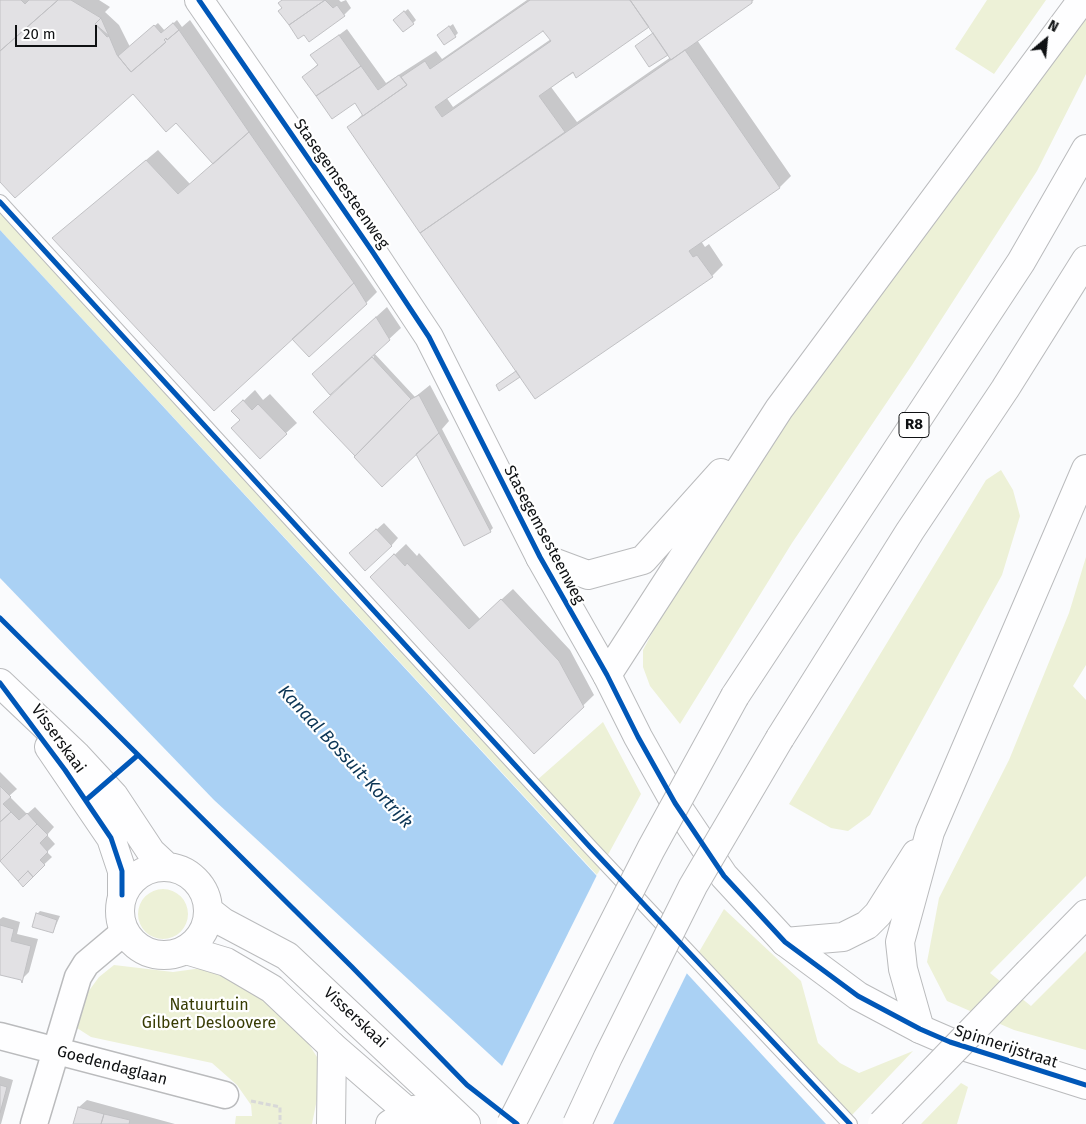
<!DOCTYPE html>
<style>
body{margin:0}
#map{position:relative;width:1086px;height:1124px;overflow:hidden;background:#fafbfd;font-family:"Fira Sans",sans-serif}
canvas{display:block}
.north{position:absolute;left:1021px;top:15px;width:50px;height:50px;-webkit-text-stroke:4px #fff;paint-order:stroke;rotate:28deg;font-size:14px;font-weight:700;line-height:20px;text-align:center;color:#0f1113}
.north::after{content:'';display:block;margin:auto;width:18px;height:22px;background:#0f1113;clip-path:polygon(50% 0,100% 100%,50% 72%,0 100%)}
.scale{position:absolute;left:15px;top:25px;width:82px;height:22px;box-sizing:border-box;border:2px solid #0f1113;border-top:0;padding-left:6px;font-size:15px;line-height:18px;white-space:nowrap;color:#0f1113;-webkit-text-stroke:4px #fff;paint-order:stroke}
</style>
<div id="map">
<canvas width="1086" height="1124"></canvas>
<div class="north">N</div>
<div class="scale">20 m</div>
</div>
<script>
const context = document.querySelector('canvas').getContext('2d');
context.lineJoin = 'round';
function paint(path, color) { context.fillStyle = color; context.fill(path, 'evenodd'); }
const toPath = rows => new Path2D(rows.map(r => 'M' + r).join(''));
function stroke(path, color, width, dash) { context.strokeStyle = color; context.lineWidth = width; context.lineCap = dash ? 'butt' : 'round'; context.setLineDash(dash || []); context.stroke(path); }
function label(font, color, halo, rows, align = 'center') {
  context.font = font + ' "Fira Sans",sans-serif'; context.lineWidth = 4.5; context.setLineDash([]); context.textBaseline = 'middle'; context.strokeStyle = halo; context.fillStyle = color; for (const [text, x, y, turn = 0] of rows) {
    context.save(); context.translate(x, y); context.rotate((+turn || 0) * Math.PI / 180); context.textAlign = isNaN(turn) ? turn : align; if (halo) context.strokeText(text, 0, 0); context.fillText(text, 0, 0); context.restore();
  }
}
paint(toPath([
 [987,0,1046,0,994,74,955,49],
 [1086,19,1086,74,1037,171,912,365,792,543,680,724,650,686,643,667,643,650,709,527],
 [0,212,528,788,603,722,641,794,597,875,0,230],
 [1001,470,1013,490,1020,516,1002,575,870,815,848,831,831,828,789,804,986,480],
 [1086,557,1086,665,1073,686,1086,700,1086,876,990,973,1031,1006,1086,951,1086,1050,1014,1030,947,1001,927,962,939,898,1009,760,1069,613],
 '138 914a25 25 0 1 1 50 0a25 25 0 1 1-50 0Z',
 [724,909,801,981,818,1043,840,1063,859,1073,913,1051,852,1115,699,952],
 [114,965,173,972,195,969,222,970,267,1000,305,1038,317,1057,318,1094,312,1124,235,1124,236,1116,252,1116,251,1105,237,1085,212,1063,91,1037,77,1028,88,992,99,977],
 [961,1083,968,1087,957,1124,921,1124]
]), '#edf1d7');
paint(toPath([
 [0,230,826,1124,565,1124,214,800,0,578]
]), '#aad1f4');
paint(toPath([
 [598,873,688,971,613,1124,562,1124,501,1068]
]), '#fafbfd');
paint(toPath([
 [0,0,99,0,110,7,105,12,119,25,130,47,158,23,165,31,177,20,182,27,190,20,377,292,366,303,292,338,65,228,158,150,190,184,214,164,176,121,133,93,0,180],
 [283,0,339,0,341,2,346,0,351,8,344,15,284,8],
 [527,0,754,0,697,40,791,176,780,187,701,241,705,247,709,244,723,265,712,276,517,371,349,127,363,114,355,101,304,77,318,64,312,55,347,29,386,83,436,51,442,59],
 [649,25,671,57,577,122,551,87],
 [544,29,551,39,453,107,446,97],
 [408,9,416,20,413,23,398,17],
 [453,24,458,33,455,36,442,32],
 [387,307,401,328,374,353,415,397,430,385,449,421,442,429,493,528,490,531,402,410,315,412,374,357,372,355,325,363],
 [255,390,263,400,270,394,297,423,286,433,241,419,233,411],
 [384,523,398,538,391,546,358,546],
 [406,544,417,556,419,553,480,619,513,589,570,650,594,695,534,753,383,566],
 [0,772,17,789,9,796,27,814,35,807,54,827,47,835,55,844,47,852,52,857,35,873,0,861],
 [40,911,60,916,53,932,37,914],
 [3,917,20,922,17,934,38,939,29,972,22,979,2,974,0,975,0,919],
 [0,1076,13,1080,1,1124,0,1124],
 [87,1100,175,1124,75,1124,79,1107]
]), '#0003');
const building = toPath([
 [0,0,21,0,25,4,29,0,58,0,0,51,0,0],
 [58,0,71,0,101,18,95,24,109,36,117,55,131,72,166,42,164,40,166,38,167,40,179,30,249,132,213,164,176,123,166,132,133,94,15,198,0,182,0,51,58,0],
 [282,0,325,0,289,25,278,11,282,8,278,3,282,0],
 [325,0,333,8,337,5,345,16,309,42,304,35,298,39,289,25,325,0],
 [530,0,630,0,649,27,576,78,573,72,539,96,565,132,420,233,347,127,407,85,401,77,425,61,430,69,530,0],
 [543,31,551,41,442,117,435,107,543,31],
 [630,0,752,0,752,3,671,60,630,0],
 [404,11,414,24,403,32,393,20,404,11],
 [101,18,109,36,107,37,95,24,101,18],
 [173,23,179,30,167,40,166,38,164,40,166,42,131,72,118,56,154,25,161,33,173,23],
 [449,26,456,37,444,45,437,35,449,26],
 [653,33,668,55,649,67,635,46,653,33],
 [339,35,361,66,316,96,302,77,318,65,310,55,339,35],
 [685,50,780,188,689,251,693,257,697,255,713,277,535,399,420,233,685,50],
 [361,66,378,90,399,75,407,85,363,116,355,103,332,119,316,96,361,66],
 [249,132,354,283,214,411,52,238,146,160,178,194,249,132],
 [354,283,367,304,309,357,292,339,354,283],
 [376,317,390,340,330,395,312,374,376,317],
 [372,357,411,399,355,456,313,412,372,357],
 [516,371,520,377,499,391,496,385,516,371],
 [419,395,439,433,382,487,354,457,411,399,419,395],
 [243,400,252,410,258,404,287,434,260,459,231,428,240,420,231,411,243,400],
 [439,433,491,532,464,546,416,454,439,433],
 [376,529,392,546,365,571,349,553,376,529],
 [394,554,405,566,407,563,469,629,501,599,559,661,584,707,534,754,370,577,394,554],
 [0,786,11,797,3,804,11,812,0,822,0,786],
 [11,812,19,820,27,813,37,824,0,861,0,822,11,812],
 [37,824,48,835,40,843,48,852,40,860,45,865,33,877,28,871,18,881,0,861,37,824],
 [28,871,33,877,23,887,18,881,28,871],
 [36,913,57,920,53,933,32,927,36,913],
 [0,925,14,929,11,941,31,946,22,983,21,980,0,975,0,925],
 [0,1085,7,1087,0,1113,0,1085],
 [78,1107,104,1114,101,1124,73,1124,78,1107],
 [104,1114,130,1120,129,1124,101,1124,104,1114]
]);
paint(building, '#e2e1e4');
stroke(building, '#c1c1c4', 1);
const lane = toPath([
 [0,202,590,847,850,1124]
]);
const street = toPath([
 [0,1036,225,1095],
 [34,1124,78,977,86,964,124,932]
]);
const secondary = toPath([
 [199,0,372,251,429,337,540,557,607,675,638,737,675,803,724,876,785,942,858,996,920,1029,950,1042,1086,1085],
 [0,683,77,756,114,796,151,852,166,866],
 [49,747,111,838,122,871,122,895],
 '120 911a44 44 0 1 1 88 0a44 44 0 1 1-88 0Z',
 [209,911,223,922,287,956,466,1124],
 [186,950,226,962,272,989,332,1046,422,1124],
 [1029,972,1086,914]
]);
const highway = toPath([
 [540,557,588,575,643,560,721,473],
 [607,675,779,409,1082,0],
 [735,696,1021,262,1086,149],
 [780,738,910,531,1005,389,1086,260],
 [785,942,843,937,867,925,878,914,916,854],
 [920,1029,903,969,900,942,930,832,1086,469],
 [331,1124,332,1046],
 [390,1124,414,1110,422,1109,463,1124]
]);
stroke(lane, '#babbbd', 16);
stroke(street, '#babbbd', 29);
stroke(secondary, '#babbbd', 30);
stroke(highway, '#babbbd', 30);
stroke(toPath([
 [251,1101,280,1107,280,1124]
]), '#d8d8d8', 3, [5, 2.5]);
stroke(lane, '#fefeff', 14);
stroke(street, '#fefeff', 26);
stroke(secondary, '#fefeff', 28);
stroke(highway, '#fefeff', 28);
const secondaryBridge = toPath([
 [882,1124,1029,972]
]);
const highwayBridge = toPath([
 [511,1124,651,849,735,696],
 [577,1124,608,1057,693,886,780,738]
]);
stroke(secondaryBridge, '#babbbd', 30, []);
stroke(highwayBridge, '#babbbd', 30, []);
stroke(secondaryBridge, '#fefeff', 28);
stroke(highwayBridge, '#fefeff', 28);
stroke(toPath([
 [199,0,372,251,429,337,540,557,607,675,638,737,675,803,724,876,785,942,858,996,920,1029,950,1042,1086,1085],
 [0,202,590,847,850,1124],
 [0,618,352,967,467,1085,517,1124],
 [0,683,65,770,111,838,122,871,122,895],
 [86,800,138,755]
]), '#0057b8', 5);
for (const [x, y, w] of [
 [914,425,30]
]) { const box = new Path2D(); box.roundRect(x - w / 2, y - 12.5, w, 25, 4); context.fillStyle = '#fff'; context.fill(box); stroke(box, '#0f1113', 1); }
label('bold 15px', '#0f1113', null, [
 ["R8",914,425]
]);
label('16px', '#0f1113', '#fff', [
 ["Stasegemsesteenweg",341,184,55],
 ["Stasegemsesteenweg",544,535,62],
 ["Visserskaai",58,739,54],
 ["Visserskaai",355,1018,43],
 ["Spinnerijstraat",1006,1047,18],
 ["Goedendaglaan",112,1066,15]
]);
label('16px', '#383c04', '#fff', [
 ["Natuurtuin",209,1006],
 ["Gilbert Desloovere",209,1024]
]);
label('italic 18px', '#0b3555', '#fff', [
 ["Kanaal Bossuit-Kortrijk",345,757,47]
]);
</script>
